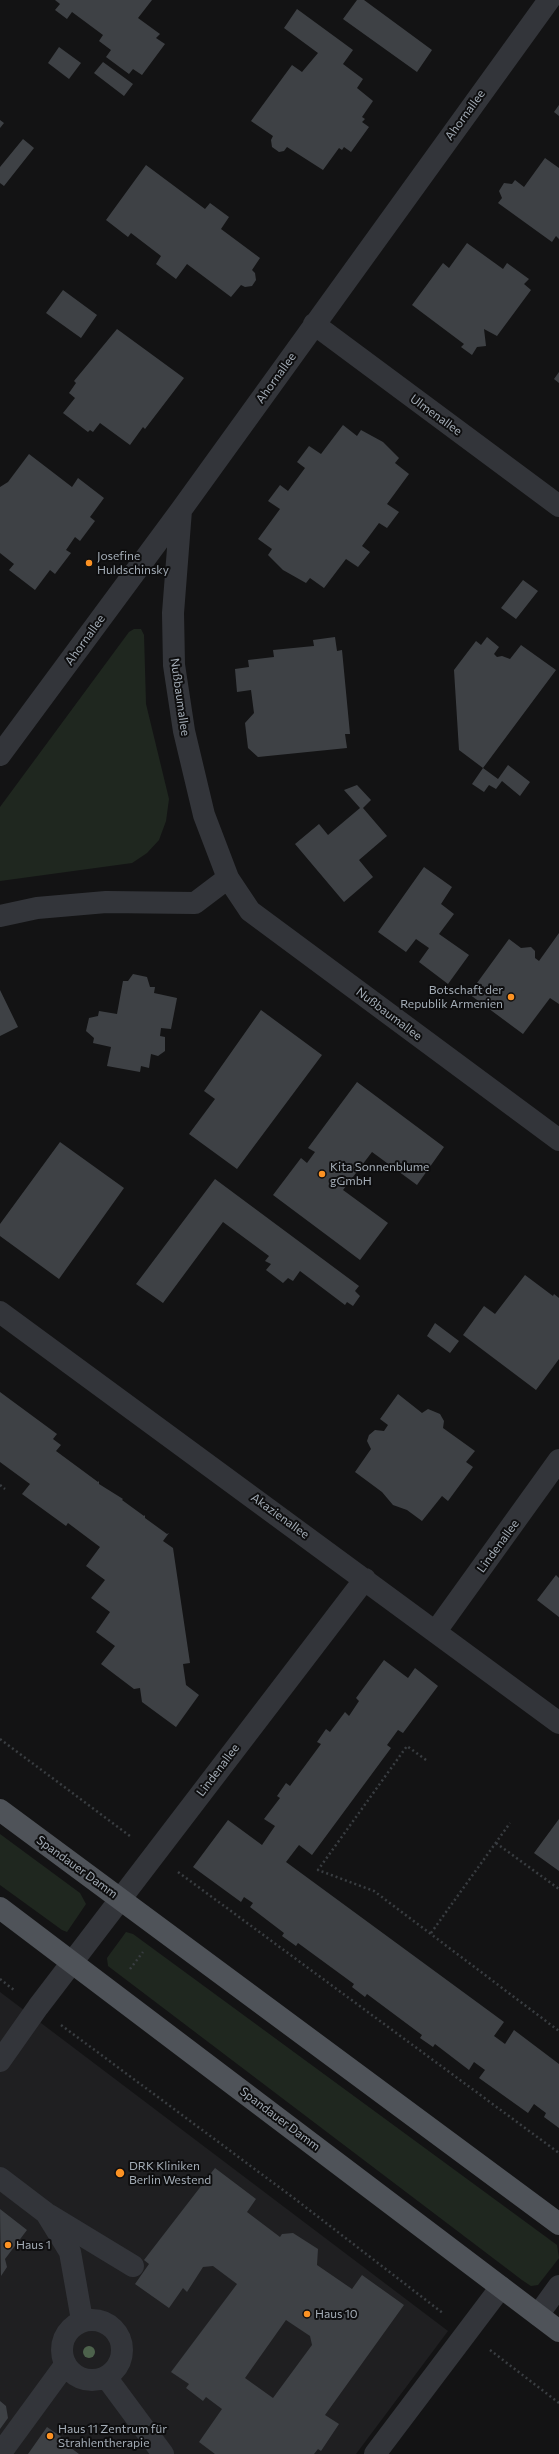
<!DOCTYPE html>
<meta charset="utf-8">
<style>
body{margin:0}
canvas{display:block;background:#131314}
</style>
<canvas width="559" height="2454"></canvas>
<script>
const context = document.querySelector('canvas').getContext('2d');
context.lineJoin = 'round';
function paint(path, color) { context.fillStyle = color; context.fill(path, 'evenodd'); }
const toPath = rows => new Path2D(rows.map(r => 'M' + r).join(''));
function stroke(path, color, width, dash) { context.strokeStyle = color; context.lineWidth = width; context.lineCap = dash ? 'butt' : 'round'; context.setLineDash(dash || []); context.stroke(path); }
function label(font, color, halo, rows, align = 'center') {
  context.font = font + ' Commissioner,sans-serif'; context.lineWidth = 4; context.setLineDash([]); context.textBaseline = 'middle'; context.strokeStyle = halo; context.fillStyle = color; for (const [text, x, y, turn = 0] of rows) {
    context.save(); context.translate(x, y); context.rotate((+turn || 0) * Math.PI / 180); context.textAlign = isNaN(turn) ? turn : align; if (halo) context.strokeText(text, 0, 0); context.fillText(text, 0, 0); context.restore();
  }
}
paint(toPath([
 [0,1992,448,2331,356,2454,0,2454]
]), '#1f1f21');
paint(toPath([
 [134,629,141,629,144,635,146,704,169,799,166,821,159,840,147,853,132,863,0,881,0,807,129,632],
 [0,1834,80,1893,86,1904,67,1932,62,1930,0,1885],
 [126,1932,133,1934,557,2245,559,2258,538,2285,531,2286,522,2280,108,1966,107,1958]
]), '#1f271f');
paint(toPath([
 [55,0,152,0,138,18,160,34,156,38,165,44,142,75,133,69,129,74,106,57,111,50,99,41,103,35,72,12,67,19,55,10,60,4],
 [357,0,364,0,432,50,417,72,343,19],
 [297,9,353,50,343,64,363,79,357,88,373,101,362,117,365,119,362,122,369,127,351,152,344,147,342,150,339,148,323,170,287,147,284,151,279,152,272,147,271,140,273,136,251,121,292,65,302,72,318,53,284,28],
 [59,47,81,63,69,79,48,63],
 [103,62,133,84,124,96,94,73],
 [559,105,559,116,554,112],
 [0,120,4,123,0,128],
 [23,139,34,148,4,186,0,183,0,167],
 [545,158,559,168,559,239,556,236,552,242,498,203,502,198,499,191,504,183,512,184,515,180,524,187],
 [146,165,205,209,210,203,229,217,221,229,260,258,252,270,255,273,256,280,252,286,245,287,241,285,231,297,187,264,176,279,156,264,161,256,131,233,128,237,106,220],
 [467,243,503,269,507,263,529,279,524,284,531,290,497,336,484,329,486,346,477,347,472,355,461,347,464,344,412,305,443,263,449,268],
 [63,290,97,315,81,338,46,313],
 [117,329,184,378,145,429,143,427,130,445,100,423,93,432,90,430,88,432,63,413,75,398,69,393,76,383,74,381],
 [559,372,559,383,554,379],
 [343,425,357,436,361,430,383,442,399,458,395,463,409,474,387,504,399,512,387,528,379,523,362,546,370,552,358,567,346,559,324,588,310,578,306,583,283,570,268,555,272,549,258,539,280,509,268,501,280,485,288,491,305,468,297,462,309,446,321,454],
 [29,454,72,487,78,478,104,498,90,517,95,521,80,541,75,537,66,550,71,553,55,574,50,570,35,590,9,570,14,564,0,553,0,487,8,482],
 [523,580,538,591,516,619,501,608],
 [335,637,337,651,342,650,350,734,345,734,347,748,258,757,248,748,245,723,254,713,251,690,237,692,235,669,249,667,248,660,274,657,273,650,314,646,313,640],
 [487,637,499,647,494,654,497,657,502,656,510,659,521,645,556,670,483,768,498,779,508,765,530,782,520,796,502,781,496,789,489,785,484,792,472,784,483,768,459,750,454,670,476,641,481,645],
 [357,785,371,800,363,808,387,836,359,860,373,877,344,902,295,844,319,824,328,835,360,808,344,790],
 [424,867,452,887,441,904,454,914,439,934,469,955,448,984,419,962,429,948,416,939,406,952,378,932],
 [559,933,559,1004,550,998,523,1034,469,994,509,939,521,948,531,947,535,951,535,958,539,961],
 [133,974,147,977,150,987,155,987,154,993,177,998,171,1029,161,1028,160,1036,165,1037,165,1051,158,1056,151,1054,149,1068,141,1066,140,1072,107,1066,111,1047,93,1043,94,1038,86,1031,89,1018,98,1016,99,1011,117,1014,123,981,128,981],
 [0,990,18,1027,0,1036],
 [261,1010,322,1055,237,1169,189,1134,215,1099,204,1091],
 [357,1082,444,1147,417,1185,372,1152,343,1190,388,1223,360,1260,273,1195,301,1158,307,1163,315,1152,308,1148],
 [60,1142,124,1188,59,1279,0,1236,0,1224],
 [215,1179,359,1286,355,1291,360,1296,353,1306,347,1302,345,1305,300,1271,293,1281,288,1278,283,1283,266,1270,271,1264,265,1261,269,1256,223,1222,163,1303,136,1284],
 [525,1275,553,1296,554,1294,559,1298,559,1359,536,1390,463,1335,484,1306,495,1314],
 [435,1323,459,1341,450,1353,427,1336],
 [0,1392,57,1434,53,1439,61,1445,56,1451,98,1482,99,1481,99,1484,123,1499,122,1500,144,1516,145,1515,145,1518,167,1534,169,1533,163,1541,173,1548,190,1663,183,1664,186,1685,199,1695,176,1727,142,1702,140,1688,134,1689,101,1664,115,1646,96,1632,110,1612,91,1598,105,1580,86,1566,100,1547,68,1523,66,1526,22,1494,30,1484,0,1462],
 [398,1394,422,1413,428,1409,440,1414,444,1421,443,1428,475,1451,466,1462,473,1467,448,1501,442,1496,422,1521,407,1510,393,1505,382,1492,355,1472,371,1449,367,1441,369,1435,375,1430,384,1431,388,1425,380,1419],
 [556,1575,559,1578,559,1617,537,1600],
 [384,1660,408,1678,415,1668,438,1686,403,1733,398,1730,387,1745,391,1748,312,1855,299,1845,286,1862,504,2022,494,2036,505,2044,514,2030,559,2064,559,2128,544,2117,546,2113,534,2104,528,2113,479,2078,485,2070,474,2062,469,2070,435,2044,433,2047,420,2038,422,2035,367,1994,365,1997,352,1987,354,1984,298,1943,296,1946,282,1936,284,1933,250,1907,253,1903,244,1897,241,1902,193,1867,228,1820,262,1845,275,1826,264,1819,280,1798,277,1796,286,1783,290,1786,321,1744,317,1742,326,1729,330,1732,345,1712,349,1716,359,1701,356,1698],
 [559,1819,559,1871,534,1853],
 [215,2168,256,2199,247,2212,280,2237,282,2234,293,2233,318,2249,317,2265,352,2289,362,2275,404,2305,325,2415,339,2424,321,2451,318,2449,314,2454,215,2454,199,2442,222,2409,206,2397,203,2401,186,2388,189,2384,171,2372,237,2284,213,2266,203,2267,187,2292,183,2288,169,2308,135,2284,149,2264,144,2260],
 [286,2320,310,2336,312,2345,273,2398,245,2378],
 [0,2209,27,2230,5,2259,7,2267,1,2276],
 [0,2401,6,2406,8,2418,0,2429],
 [47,2427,73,2445,71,2448,79,2454,28,2454]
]), '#3e4145');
stroke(toPath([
 [0,1485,5,1489],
 [0,1739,130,1836],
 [426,1760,407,1746,318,1870,374,1891,559,2031],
 [496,1843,559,1889],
 [178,1872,559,2153],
 [431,1933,510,1823],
 [130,1969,143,1952],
 [0,1979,14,1990],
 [61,2025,295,2199,444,2314],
 [490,2350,559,2403]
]), '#393d41', 2.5, [2, 3]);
stroke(toPath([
 [314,324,559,506],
 [181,510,173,613,174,665,184,731,204,815,228,878,250,911,559,1140],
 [0,755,181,510,549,0],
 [0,916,37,908,106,902,195,903,228,878],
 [0,1312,559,1723],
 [436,1631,559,1460],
 [0,2061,38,2007,365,1579],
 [0,2178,46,2213,70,2252,82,2320],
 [49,2215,133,2266],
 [538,2315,559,2286],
 '62 2350a30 30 0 1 1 60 0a30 30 0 1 1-60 0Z',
 [106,2377,163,2454],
 [0,2454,65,2365],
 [375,2454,501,2287]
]), '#33353a', 22);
stroke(toPath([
 [0,1810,559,2224],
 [0,1908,559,2331]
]), '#4f5359', 22);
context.fillStyle = '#4d624c';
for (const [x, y] of [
 [89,2352]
]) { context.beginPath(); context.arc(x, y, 6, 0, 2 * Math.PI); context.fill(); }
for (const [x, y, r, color] of [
 [89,563,4,"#fc9223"],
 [511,997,4,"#fc9223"],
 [322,1174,4,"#fc9223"],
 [120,2173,5,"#fc9223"],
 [8,2245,4,"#fc9223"],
 [307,2314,4,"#fc9223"],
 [50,2436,4,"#fc9223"]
]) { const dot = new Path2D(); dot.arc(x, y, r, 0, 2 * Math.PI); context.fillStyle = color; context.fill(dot); stroke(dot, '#0e0e0f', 1.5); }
label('12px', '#a3acb6', '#0e0e0f', [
 ["Ahornallee",465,115,-54],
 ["Ahornallee",276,378,-54],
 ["Ulmenallee",436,415,36],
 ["Ahornallee",85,640,-54],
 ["Nußbaumallee",180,697,82],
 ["Nußbaumallee",389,1014,37],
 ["Akazienallee",280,1516,36],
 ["Lindenallee",498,1546,-54],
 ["Lindenallee",218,1770,-53],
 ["Spandauer Damm",77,1867,36],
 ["Spandauer Damm",280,2119,37]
]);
label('12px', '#a3acb6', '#0e0e0f', [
 ["Josefine",97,556],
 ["Huldschinsky",97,570],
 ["Botschaft der",503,990,"right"],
 ["Republik Armenien",503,1004,"right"],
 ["Kita Sonnenblume",330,1167],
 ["gGmbH",330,1181],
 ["DRK Kliniken",129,2166],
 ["Berlin Westend",129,2180],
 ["Haus 1",16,2245],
 ["Haus 10",315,2314],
 ["Haus 11 Zentrum für",58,2429],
 ["Strahlentherapie",58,2443]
], 'left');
</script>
